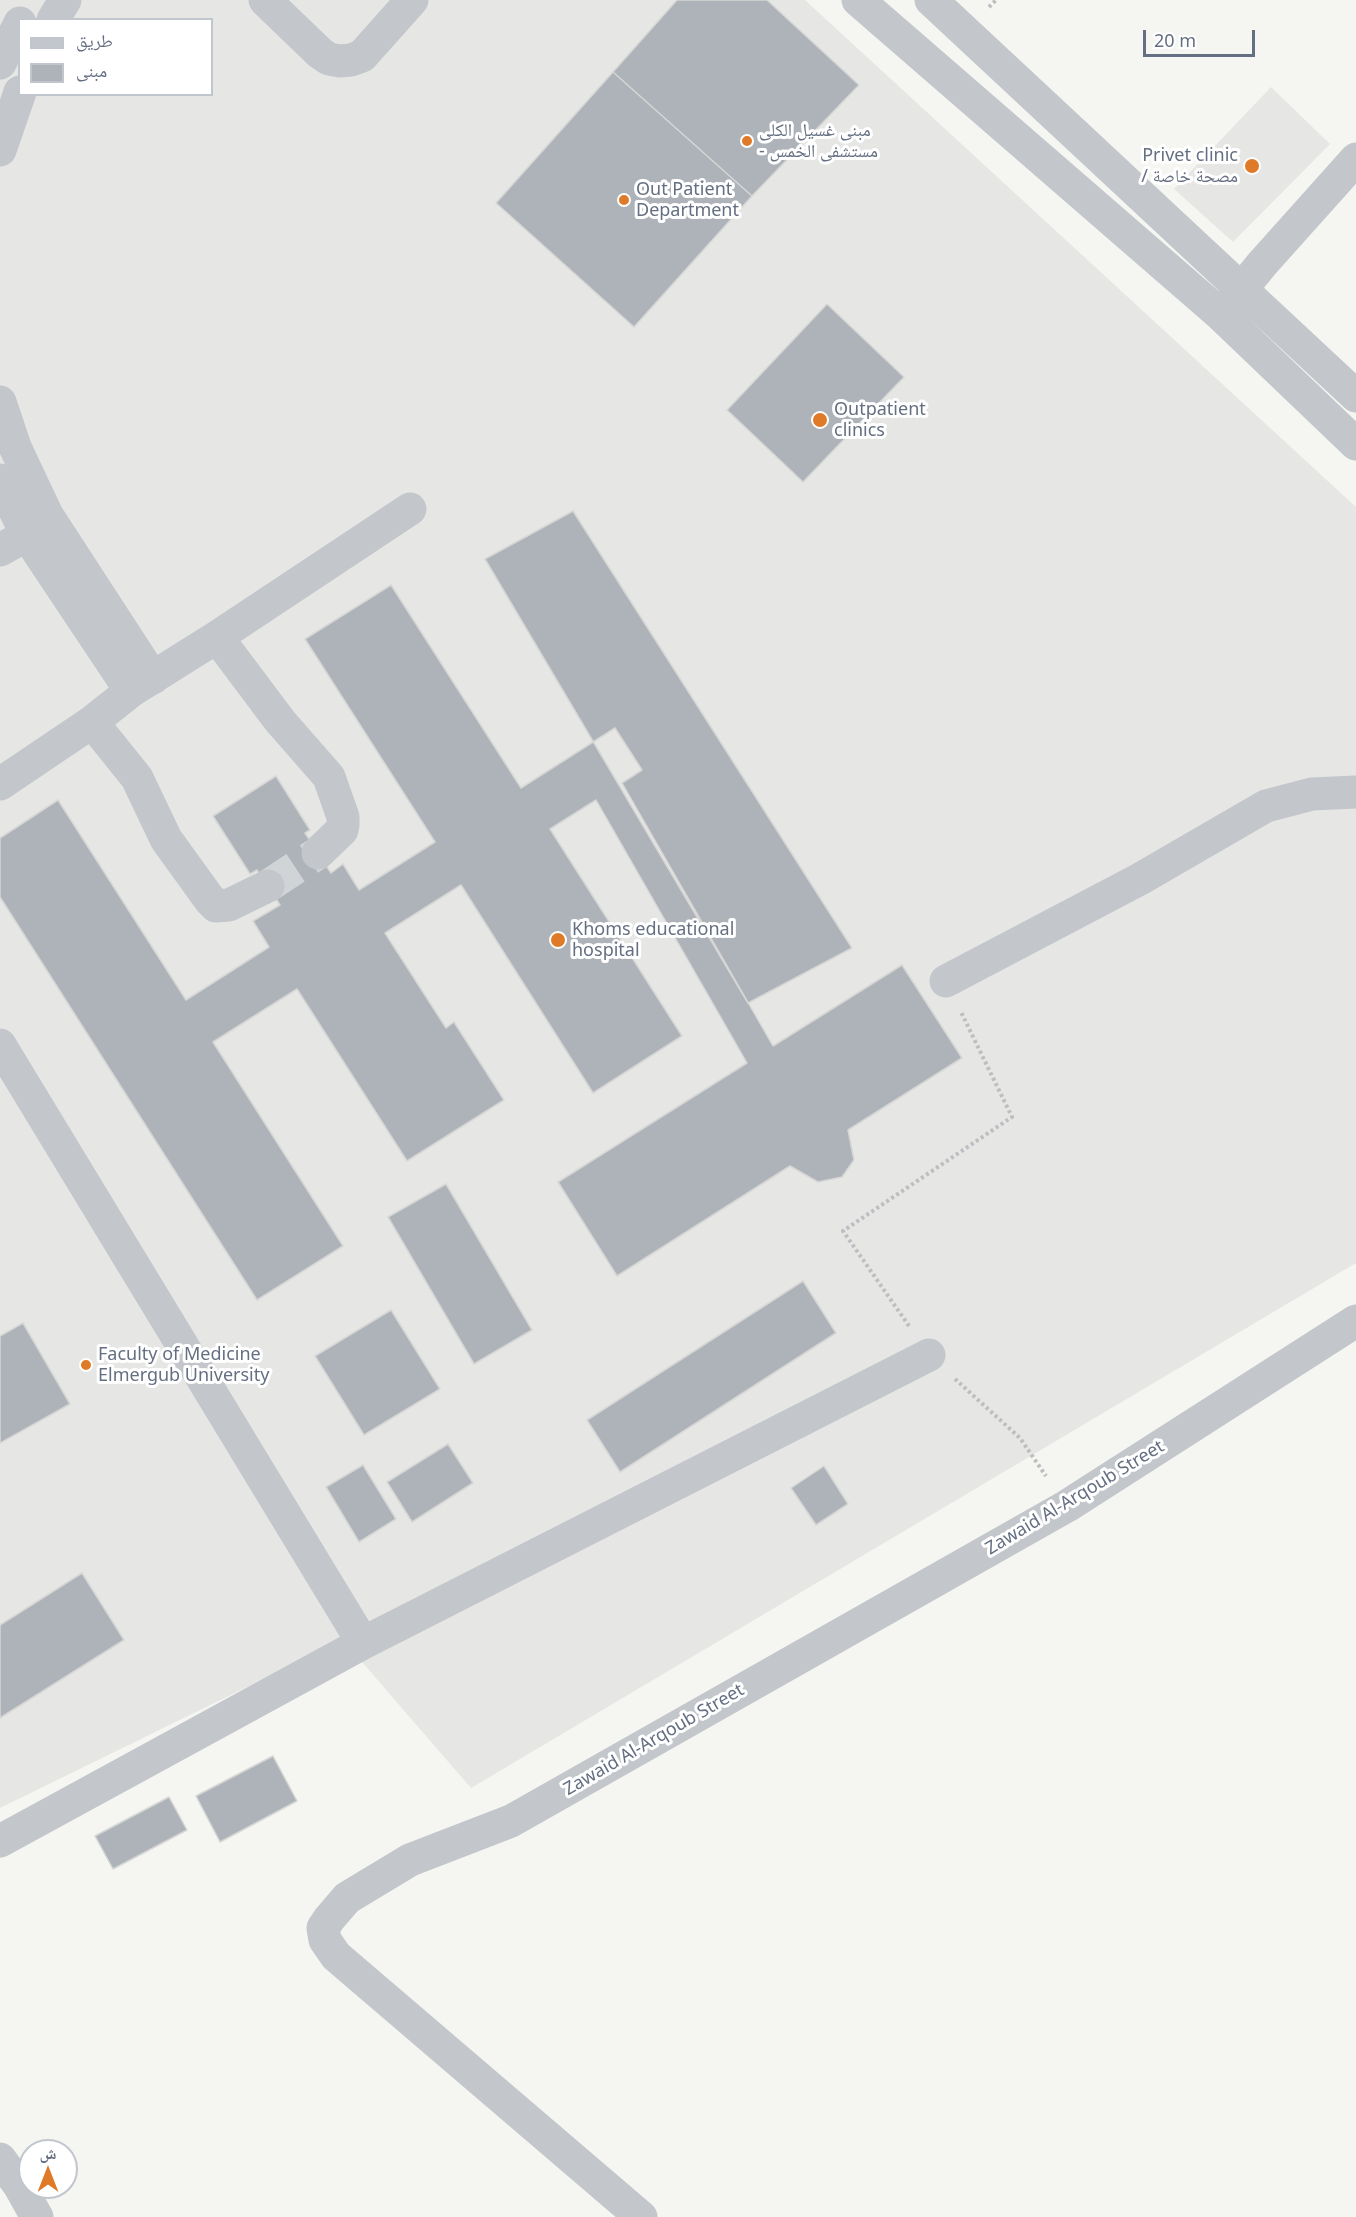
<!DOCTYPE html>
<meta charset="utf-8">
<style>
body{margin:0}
#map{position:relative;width:1356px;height:2217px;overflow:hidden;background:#f5f6f2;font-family:"Noto Sans","Noto Naskh Arabic",sans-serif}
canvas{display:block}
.legend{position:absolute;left:18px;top:18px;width:195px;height:78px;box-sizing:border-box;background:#fff;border:2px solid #c1c5cd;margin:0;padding:8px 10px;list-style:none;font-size:18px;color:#656f82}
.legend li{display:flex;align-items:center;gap:12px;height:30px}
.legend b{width:30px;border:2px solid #c1c5cd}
.north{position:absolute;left:18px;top:2139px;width:60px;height:60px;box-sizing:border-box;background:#fff;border:2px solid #c1c5cd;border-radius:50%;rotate:0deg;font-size:16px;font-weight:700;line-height:24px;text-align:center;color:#656f82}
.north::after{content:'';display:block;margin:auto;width:21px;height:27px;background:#df7a29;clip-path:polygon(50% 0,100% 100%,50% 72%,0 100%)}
.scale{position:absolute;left:1143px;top:30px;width:112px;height:27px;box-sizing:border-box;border:3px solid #656f82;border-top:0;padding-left:8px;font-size:18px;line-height:21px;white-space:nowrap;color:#656f82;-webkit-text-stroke:4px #fff;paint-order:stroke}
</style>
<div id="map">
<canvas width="1356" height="2217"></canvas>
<ul class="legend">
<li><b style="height:8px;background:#c3c6ca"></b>طريق</li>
<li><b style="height:16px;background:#aeb3ba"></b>مبنى</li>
</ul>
<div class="north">ش</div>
<div class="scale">20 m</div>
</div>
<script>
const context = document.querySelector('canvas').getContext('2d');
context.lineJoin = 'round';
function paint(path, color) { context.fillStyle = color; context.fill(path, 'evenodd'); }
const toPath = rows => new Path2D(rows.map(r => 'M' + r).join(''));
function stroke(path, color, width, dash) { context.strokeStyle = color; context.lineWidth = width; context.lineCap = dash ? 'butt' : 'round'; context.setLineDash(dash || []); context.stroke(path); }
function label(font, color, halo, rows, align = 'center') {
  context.font = font + ' "Noto Sans","Noto Naskh Arabic",sans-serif'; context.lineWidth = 6; context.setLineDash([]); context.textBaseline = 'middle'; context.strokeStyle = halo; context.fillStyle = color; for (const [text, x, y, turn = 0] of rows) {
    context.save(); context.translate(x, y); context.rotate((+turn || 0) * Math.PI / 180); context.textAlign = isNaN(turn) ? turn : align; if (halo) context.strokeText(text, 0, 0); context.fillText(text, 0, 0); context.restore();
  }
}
paint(toPath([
 [0,0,805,0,1356,507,1356,1263,471,1788,343,1640,0,1808],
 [20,20,212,20,212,94,20,94],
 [1271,87,1330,144,1233,242,1174,189]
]), '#e6e6e5');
const building = toPath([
 [677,0,767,0,859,85,752,196,613,72,677,0],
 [613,72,752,196,634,327,496,203,613,72],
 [827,304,904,377,803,482,727,410,827,304],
 [573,511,852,948,748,1003,485,559,573,511],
 [391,585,521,788,615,728,642,770,622,783,773,1046,902,965,962,1058,848,1130,854,1160,842,1177,818,1182,790,1166,617,1276,558,1182,747,1063,596,800,550,829,682,1036,593,1093,461,885,385,933,446,1028,454,1022,504,1100,407,1161,297,989,213,1042,343,1246,257,1300,0,897,0,838,58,800,186,1000,269,947,253,921,280,905,257,870,250,874,213,816,276,776,310,830,305,833,331,873,343,864,359,890,435,842,305,639,391,585],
 [446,1184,532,1330,474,1364,388,1217,446,1184],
 [803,1281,836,1333,620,1472,587,1420,803,1281],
 [391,1310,440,1389,364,1435,315,1356,391,1310],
 [23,1323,70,1404,0,1443,0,1336,23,1323],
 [448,1444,473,1483,412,1522,387,1482,448,1444],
 [363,1465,396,1519,359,1542,326,1487,363,1465],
 [824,1466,848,1504,816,1525,791,1488,824,1466],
 [82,1573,124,1640,0,1718,0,1625,82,1573],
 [273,1756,297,1801,220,1842,196,1796,273,1756],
 [169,1797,187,1830,113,1869,95,1836,169,1797]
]);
paint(building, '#aeb3ba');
stroke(building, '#d6d7d5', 1.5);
stroke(toPath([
 [268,886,318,853]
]), '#d1d4d6', 33, [33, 16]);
stroke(toPath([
 [989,7,996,0],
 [909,1326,843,1231,1012,1117,961,1012],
 [955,1379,1020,1438,1046,1476]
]), '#bdbec1', 4, [3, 3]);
stroke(toPath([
 [265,0,320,53,329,59,340,61,351,60,362,56,412,0],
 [858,0,1220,314,1356,444],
 [931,0,1356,396],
 [53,20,65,0],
 [0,63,20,23],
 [0,150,20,92],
 [1227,307,1262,264,1356,159],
 [0,402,15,447,47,515,153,678],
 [0,480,27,535,131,691],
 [0,550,27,535],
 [217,637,410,509],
 [92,722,137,778,166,839,210,900,216,906,229,905,268,886],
 [0,784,92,722,131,691,217,637,280,721,329,777,343,817,343,825,342,830,318,853],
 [946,981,1140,879,1266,806,1312,794,1356,792],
 [0,1045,363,1643],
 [0,1841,363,1643,929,1355],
 [0,2159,19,2185,37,2217],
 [641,2217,336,1956,325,1940,323,1928,329,1919,347,1898,410,1860,511,1821,1067,1506,1356,1321]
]), '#c3c6ca', 33);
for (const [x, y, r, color] of [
 [747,141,6,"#df7a29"],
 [1252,166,8,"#df7a29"],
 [624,200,6,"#df7a29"],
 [820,420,8,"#df7a29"],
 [558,940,8,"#df7a29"],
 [86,1365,6,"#df7a29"]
]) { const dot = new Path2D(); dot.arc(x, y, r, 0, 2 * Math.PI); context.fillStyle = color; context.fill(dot); stroke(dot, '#fff', 2); }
label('18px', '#656f82', '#fff', [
 ["مبنى غسيل الكلى",759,131],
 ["- مستشفى الخمس",759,152],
 ["Privet clinic",1238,156,"right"],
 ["/ مصحة خاصة",1238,177,"right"],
 ["Out Patient",636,190],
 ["Department",636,211],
 ["Outpatient",834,410],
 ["clinics",834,431],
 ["Khoms educational",572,930],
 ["hospital",572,951],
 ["Faculty of Medicine",98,1355],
 ["Elmergub University",98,1376]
], 'left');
label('18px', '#656f82', '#fff', [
 ["Zawaid Al-Arqoub Street",1075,1498,-31],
 ["Zawaid Al-Arqoub Street",654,1740,-30]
]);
</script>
